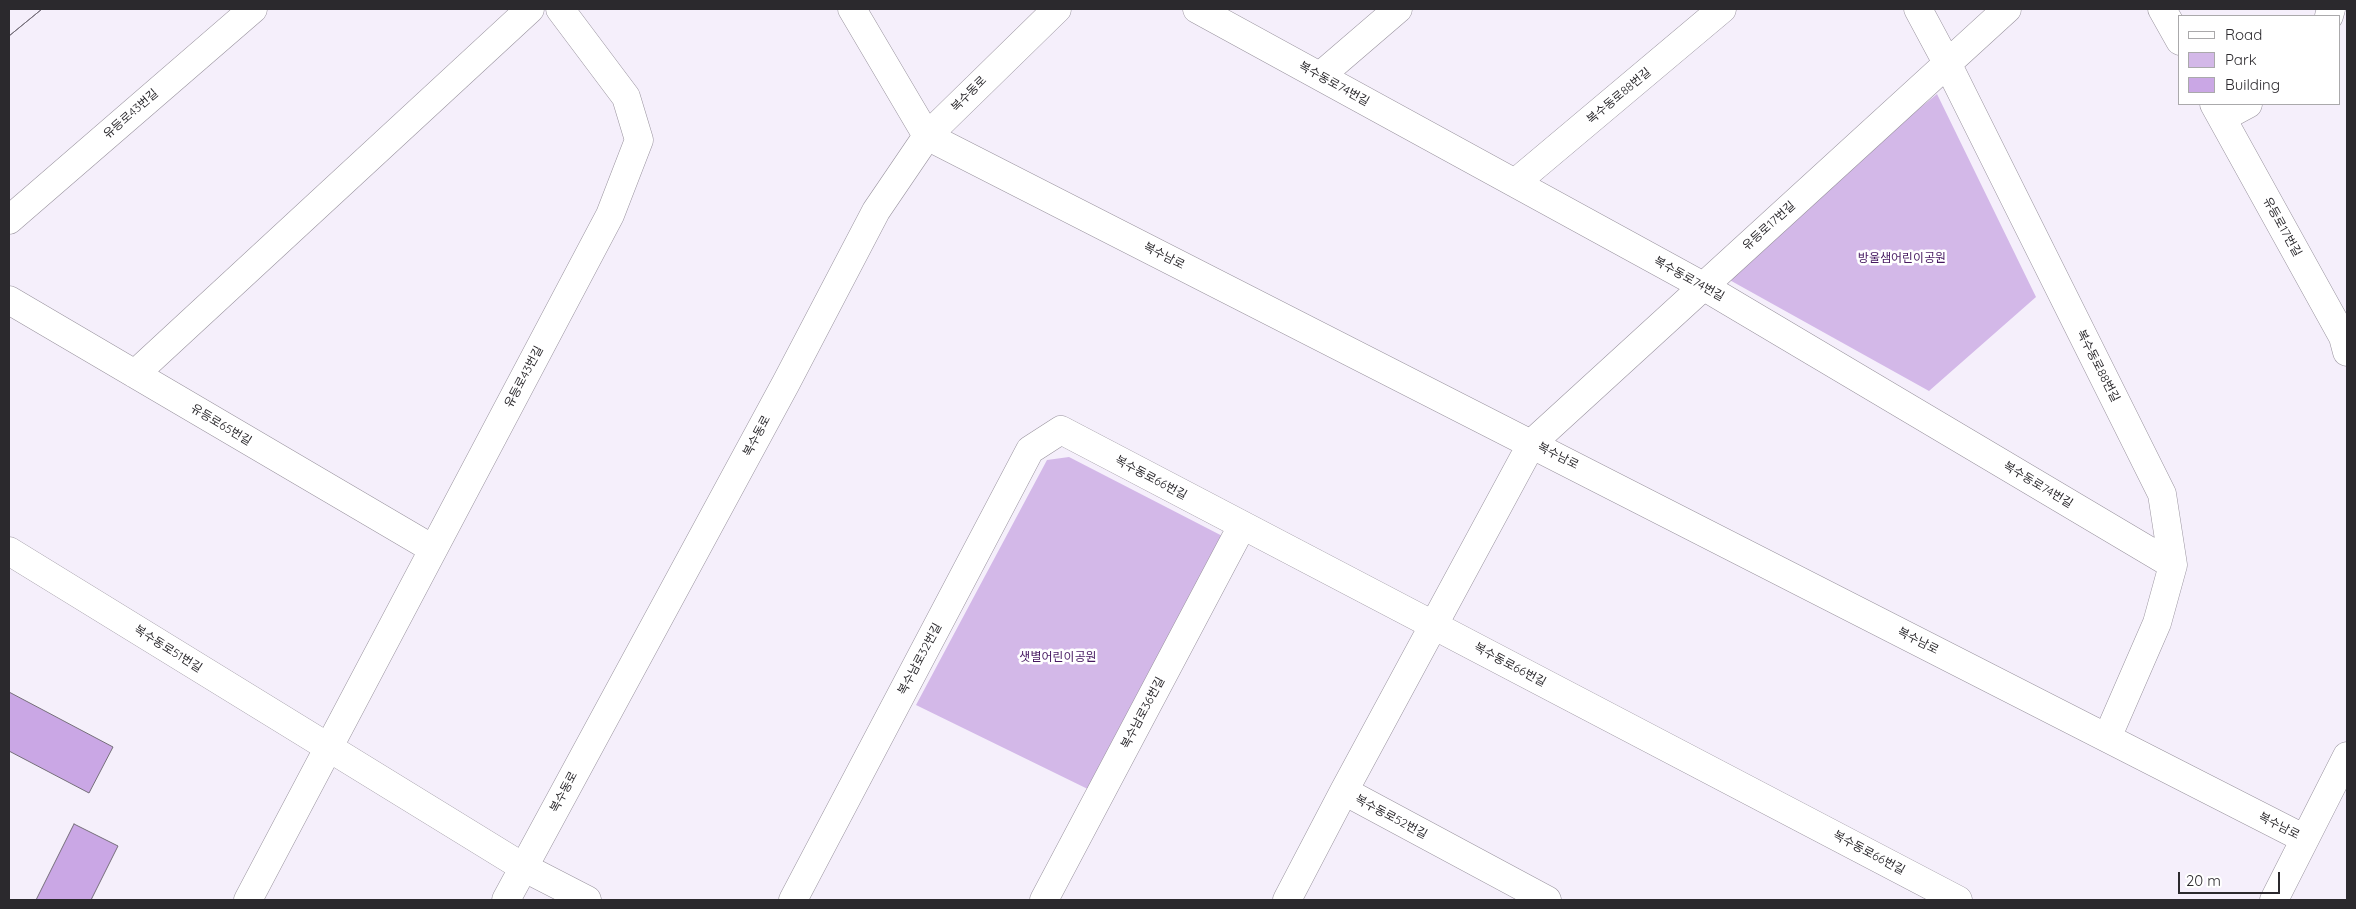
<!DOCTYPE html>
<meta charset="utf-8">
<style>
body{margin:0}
#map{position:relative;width:2356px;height:909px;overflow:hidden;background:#f5effb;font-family:Quicksand,sans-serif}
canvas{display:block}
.frame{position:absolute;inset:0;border:10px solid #2b292d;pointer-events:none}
.legend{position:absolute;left:2178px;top:15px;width:162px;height:90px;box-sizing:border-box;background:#fff;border:1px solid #aaa9ab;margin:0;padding:6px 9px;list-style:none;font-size:15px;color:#2b292d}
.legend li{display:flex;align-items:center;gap:10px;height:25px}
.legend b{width:25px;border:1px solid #aaa9ab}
.scale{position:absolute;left:2178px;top:872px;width:102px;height:22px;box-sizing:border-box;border:2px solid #2b292d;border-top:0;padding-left:6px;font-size:15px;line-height:18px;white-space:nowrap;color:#2b292d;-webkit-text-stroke:4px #fff;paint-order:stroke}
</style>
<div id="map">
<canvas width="2356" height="909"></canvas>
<div class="frame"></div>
<ul class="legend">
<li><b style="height:6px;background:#fff"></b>Road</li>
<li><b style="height:14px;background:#d3b8e8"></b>Park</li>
<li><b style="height:14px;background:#caa7e5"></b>Building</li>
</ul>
<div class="scale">20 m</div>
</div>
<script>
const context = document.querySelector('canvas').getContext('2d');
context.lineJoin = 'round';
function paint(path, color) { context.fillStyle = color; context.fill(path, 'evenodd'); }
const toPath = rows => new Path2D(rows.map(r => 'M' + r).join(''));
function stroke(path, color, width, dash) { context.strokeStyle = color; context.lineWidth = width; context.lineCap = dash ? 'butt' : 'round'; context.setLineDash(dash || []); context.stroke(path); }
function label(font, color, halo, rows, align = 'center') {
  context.font = font + ' Quicksand,"Noto Sans KR",sans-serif'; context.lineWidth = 5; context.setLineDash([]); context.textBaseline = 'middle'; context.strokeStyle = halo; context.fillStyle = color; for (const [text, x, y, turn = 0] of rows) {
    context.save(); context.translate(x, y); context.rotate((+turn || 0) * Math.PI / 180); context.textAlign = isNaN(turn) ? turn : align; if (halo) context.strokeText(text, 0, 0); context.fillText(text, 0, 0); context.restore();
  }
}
paint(toPath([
 [1937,94,2036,297,1929,391,1717,273],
 [1069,457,1234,542,1100,795,916,705,1047,460]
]), '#d3b8e8');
const building = toPath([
 [9,9,42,9,9,36,9,9],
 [9,9,42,9,9,36,9,9],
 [9,692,113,747,89,793,9,751,9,692],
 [74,824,118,846,91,900,36,900,74,824]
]);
paint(building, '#caa7e5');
stroke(building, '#746e79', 1);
const minor = toPath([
 [1057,9,927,136,2305,839],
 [1197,9,1703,286,2173,565],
 [1918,9,1947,63,2162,494,2173,565,2157,623,2107,738],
 [2162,9,2180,41],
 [2329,16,2331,9],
 [1320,76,1398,9],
 [2214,104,2343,337,2347,352],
 [2222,118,2248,104],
 [1515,183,1722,9],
 [9,220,253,9],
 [9,300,433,549],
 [135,374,530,9],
 [1344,791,1547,900],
 [523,867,587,900],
 [248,900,610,215,639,140,626,97,560,9],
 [793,900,1030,450,1061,430,1958,900],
 [1044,900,1242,526],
 [1287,900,1344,791,1532,443,2007,9],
 [2274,900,2347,756]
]);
const tertiary = toPath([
 [9,551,523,867]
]);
const secondary = toPath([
 [506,900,786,383,876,211,927,136,852,9]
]);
stroke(minor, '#99939e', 29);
stroke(tertiary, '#99939e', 29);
stroke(secondary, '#99939e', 29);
stroke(minor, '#fff', 28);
stroke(tertiary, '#fff', 28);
stroke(secondary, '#fff', 28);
label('12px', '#2b292d', '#fff', [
 ["복수동로74번길",1334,84,29],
 ["복수동로",969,94,-45],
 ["복수동로88번길",1619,96,-40],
 ["유등로43번길",131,114,-41],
 ["유등로17번길",1769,226,-42],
 ["유등로17번길",2282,227,61],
 ["복수남로",1164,256,27],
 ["복수동로74번길",1689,279,29],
 ["복수동로88번길",2098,366,63],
 ["유등로43번길",524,377,-62],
 ["유등로65번길",221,425,31],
 ["복수동로",757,436,-62],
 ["복수남로",1558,456,27],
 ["복수동로66번길",1151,478,28],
 ["복수동로74번길",2038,485,31],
 ["복수남로",1918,641,27],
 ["복수동로51번길",168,649,32],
 ["복수남로32번길",920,659,-62],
 ["복수동로66번길",1510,665,28],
 ["복수남로36번길",1143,713,-62],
 ["복수동로",564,792,-62],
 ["복수동로52번길",1391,817,28],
 ["복수남로",2279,826,27],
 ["복수동로66번길",1869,853,28]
]);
label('12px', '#461961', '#fff', [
 ["방울샘어린이공원",1902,258],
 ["샛별어린이공원",1058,657]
]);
</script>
